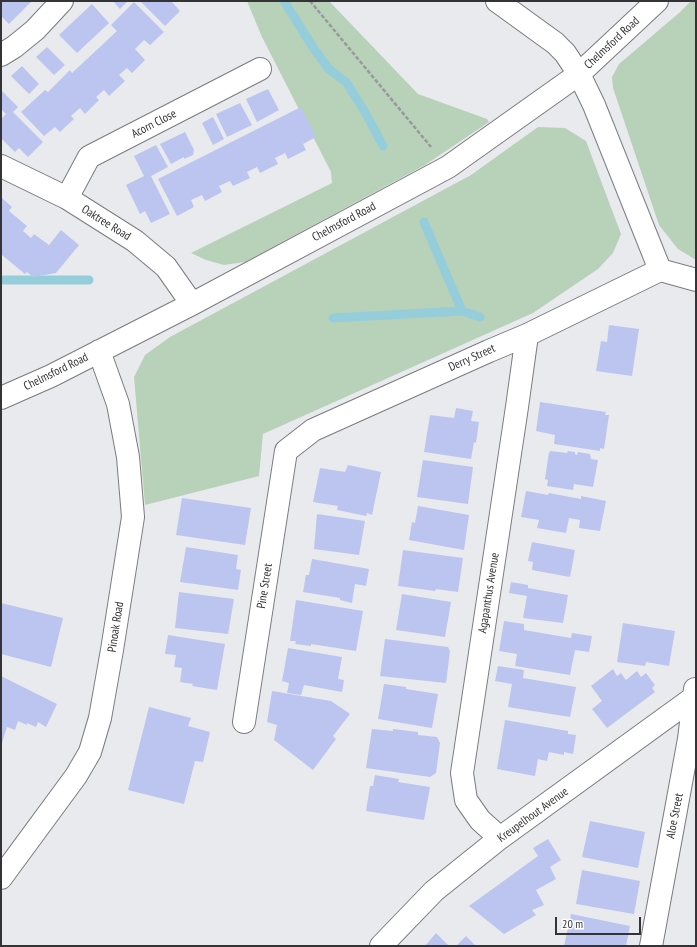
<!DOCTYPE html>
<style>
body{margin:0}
#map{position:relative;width:697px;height:947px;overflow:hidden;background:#e9eaee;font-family:"PT Sans Narrow",sans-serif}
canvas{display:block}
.frame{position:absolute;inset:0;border:2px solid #343436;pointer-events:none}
.scale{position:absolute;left:555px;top:917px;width:86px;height:18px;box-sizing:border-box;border:2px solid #343436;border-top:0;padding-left:5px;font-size:12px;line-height:14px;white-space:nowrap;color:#343436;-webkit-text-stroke:3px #fff;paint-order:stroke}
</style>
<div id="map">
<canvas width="697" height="947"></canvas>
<div class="frame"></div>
<div class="scale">20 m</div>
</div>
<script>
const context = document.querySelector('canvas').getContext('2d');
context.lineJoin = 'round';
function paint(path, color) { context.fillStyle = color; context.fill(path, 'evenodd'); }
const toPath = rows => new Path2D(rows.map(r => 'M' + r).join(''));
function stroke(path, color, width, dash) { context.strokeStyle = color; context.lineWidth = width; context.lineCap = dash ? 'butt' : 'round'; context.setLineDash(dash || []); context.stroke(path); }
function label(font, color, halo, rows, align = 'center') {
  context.font = font + ' "PT Sans Narrow",sans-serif'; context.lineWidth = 3; context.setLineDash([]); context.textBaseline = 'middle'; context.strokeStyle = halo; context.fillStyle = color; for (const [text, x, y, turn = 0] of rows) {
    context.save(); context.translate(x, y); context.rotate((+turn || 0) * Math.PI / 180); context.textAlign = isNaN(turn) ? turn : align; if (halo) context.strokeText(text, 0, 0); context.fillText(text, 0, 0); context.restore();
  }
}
paint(toPath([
 [247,1,329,1,418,94,487,119,489,122,425,165,245,262,224,265,206,260,191,253,332,183,331,172,262,37],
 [691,1,696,1,696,260,678,249,659,225,613,88,612,77,619,64,679,13],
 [538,127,565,128,586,141,621,234,613,253,598,269,533,313,263,434,259,476,145,505,134,377,145,355,170,337,471,175]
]), '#b8d1b9');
stroke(toPath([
 [284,1,314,49,329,69,347,83,366,114,383,146],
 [424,222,462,311],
 [1,280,89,280],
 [333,318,462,311,480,317]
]), '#95ceda', 9);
paint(toPath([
 [1,1,32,1,9,24,1,16],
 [113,1,128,1,120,9],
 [140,1,171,1,180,11,165,26],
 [134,2,164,32,150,45,144,40,135,49,145,60,132,73,127,68,119,75,125,81,109,96,104,90,96,97,99,100,85,114,80,108,71,116,74,119,60,132,55,127,44,136,21,112,45,90,48,92,70,70,72,73,117,31,111,25],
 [92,4,109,23,77,53,59,35],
 [47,47,65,65,54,75,36,57],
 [22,66,39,84,29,94,11,76],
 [268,89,279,110,257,122,246,99],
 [1,90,18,107,13,112,43,142,28,157,19,148,15,152,1,138,1,119,6,114,1,109],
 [240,103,252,125,227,137,216,114],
 [301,107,316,137,303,144,306,150,288,159,285,153,275,158,278,164,260,173,257,167,247,172,250,178,233,186,230,181,219,186,222,192,205,201,202,195,191,200,194,207,177,216,158,179],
 [213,117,224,139,213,145,202,123],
 [185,132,194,150,193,155,184,159,184,157,171,164,160,144],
 [156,145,168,167,151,176,170,214,151,223,145,211,140,214,126,185,144,176,134,156],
 [2,198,12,207,9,211,27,226,23,231,31,238,34,234,49,245,61,230,79,245,56,273,33,277,27,272,25,274,2,255,1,256],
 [609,325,639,329,632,376,596,371,601,341,607,342],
 [540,402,606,412,605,415,609,415,604,449,600,448,600,451,554,444,555,435,536,431],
 [456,408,473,411,471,421,479,422,476,443,474,442,471,459,424,452,430,415,454,418],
 [550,451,567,453,568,451,575,452,575,454,577,455,578,452,590,454,591,459,598,460,593,487,574,484,573,490,547,486,548,480,545,479,549,452,550,453],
 [423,460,473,467,468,504,417,497],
 [348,465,381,472,372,515,367,513,366,516,337,510,338,506,313,502,320,468,345,472],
 [526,491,548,495,549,493,581,499,581,496,606,501,600,531,579,528,580,520,569,518,566,533,537,528,539,520,521,517],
 [182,498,251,508,245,545,176,535],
 [418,506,469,515,464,550,409,540,412,522,415,523],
 [317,514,365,521,359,555,314,549],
 [532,542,575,550,570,577,532,570,533,562,528,561],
 [186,547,238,555,236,569,241,570,238,590,180,582],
 [403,550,463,558,458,592,436,589,435,591,398,586],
 [312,559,369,569,366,586,355,584,352,603,340,600,340,598,303,592,306,575,309,575],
 [511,582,528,585,528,588,568,595,563,623,523,618,527,596,509,593],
 [179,592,234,599,228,634,175,628],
 [402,594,451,602,445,637,396,630],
 [296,600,363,611,356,651,311,644,311,646,295,644,296,641,290,641],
 [1,603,63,618,51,667,1,654],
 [504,621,524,624,524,630,571,638,572,633,592,636,589,652,575,650,570,675,515,666,517,654,499,651],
 [623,623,675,631,669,666,646,662,645,666,617,662],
 [168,635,225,644,217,690,192,686,193,684,180,682,182,668,174,667,176,655,165,654],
 [385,639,448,647,450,651,446,683,380,676],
 [288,648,342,657,338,679,344,680,342,692,304,685,301,695,287,693,289,683,282,681],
 [498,666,524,670,523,678,576,687,570,717,508,707,512,684,495,681],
 [613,669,617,676,621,673,626,680,637,671,641,677,646,673,655,685,652,688,655,692,607,728,592,709,602,701,591,686],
 [1,676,57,704,46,727,38,722,36,727,27,723,27,725,18,721,15,730,7,727,1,746],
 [384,684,406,687,406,689,438,694,432,728,378,719],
 [272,691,331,701,350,714,333,736,336,739,313,770,274,740,277,725,267,722],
 [149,707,191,718,188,726,210,732,203,762,195,761,184,804,128,790],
 [505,720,568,731,568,734,576,735,573,754,564,752,564,755,549,752,547,761,538,759,535,776,497,769],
 [372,729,393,731,393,729,418,732,418,735,437,737,440,743,436,773,430,777,366,768],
 [375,775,399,779,398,782,430,787,424,820,366,811,370,786,373,786],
 [590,821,645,832,638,868,582,857],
 [548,839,561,860,550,867,556,879,536,890,544,905,532,910,536,915,504,934,469,906,538,856,533,848],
 [582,870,640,881,634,914,576,904],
 [571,914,630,926,626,946,564,946],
 [436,933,449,946,425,946],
 [466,936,476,946,456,946]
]), '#bcc5ef');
const street = toPath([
 [497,1,555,43,565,53,579,74,594,105,660,270],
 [1,55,14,47,35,30,62,1],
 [1,166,67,198,135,241,166,267,192,304],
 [67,198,89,157,260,69],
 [1,398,51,376,192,304,448,167,579,74,657,1],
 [244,722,286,451,313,430,489,351,527,335,660,270,696,280],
 [500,838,480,820,466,800,462,773,517,407,527,335],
 [1,878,76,776,90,752,100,718,112,650,133,517,128,457,118,404,99,351],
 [381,946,434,891,500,838,696,696],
 [651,946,689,739,695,689]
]);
stroke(street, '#7a7b7f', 24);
stroke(toPath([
 [310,1,431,147]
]), '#99999c', 2.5, [4, 2]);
stroke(street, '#fff', 22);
label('12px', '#343436', '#fff', [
 ["Chelmsford Road",612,43,-43],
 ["Acorn Close",154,124,-27],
 ["Chelmsford Road",344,222,-28],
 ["Oaktree Road",106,223,32],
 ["Derry Street",472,358,-24],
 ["Chelmsford Road",56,372,-26],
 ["Pine Street",265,586,-81],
 ["Agapanthus Avenue",489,593,-81],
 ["Pinoak Road",116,627,-81],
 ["Kreupelhout Avenue",533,815,-36],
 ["Aloe Street",675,816,-79]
]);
</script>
